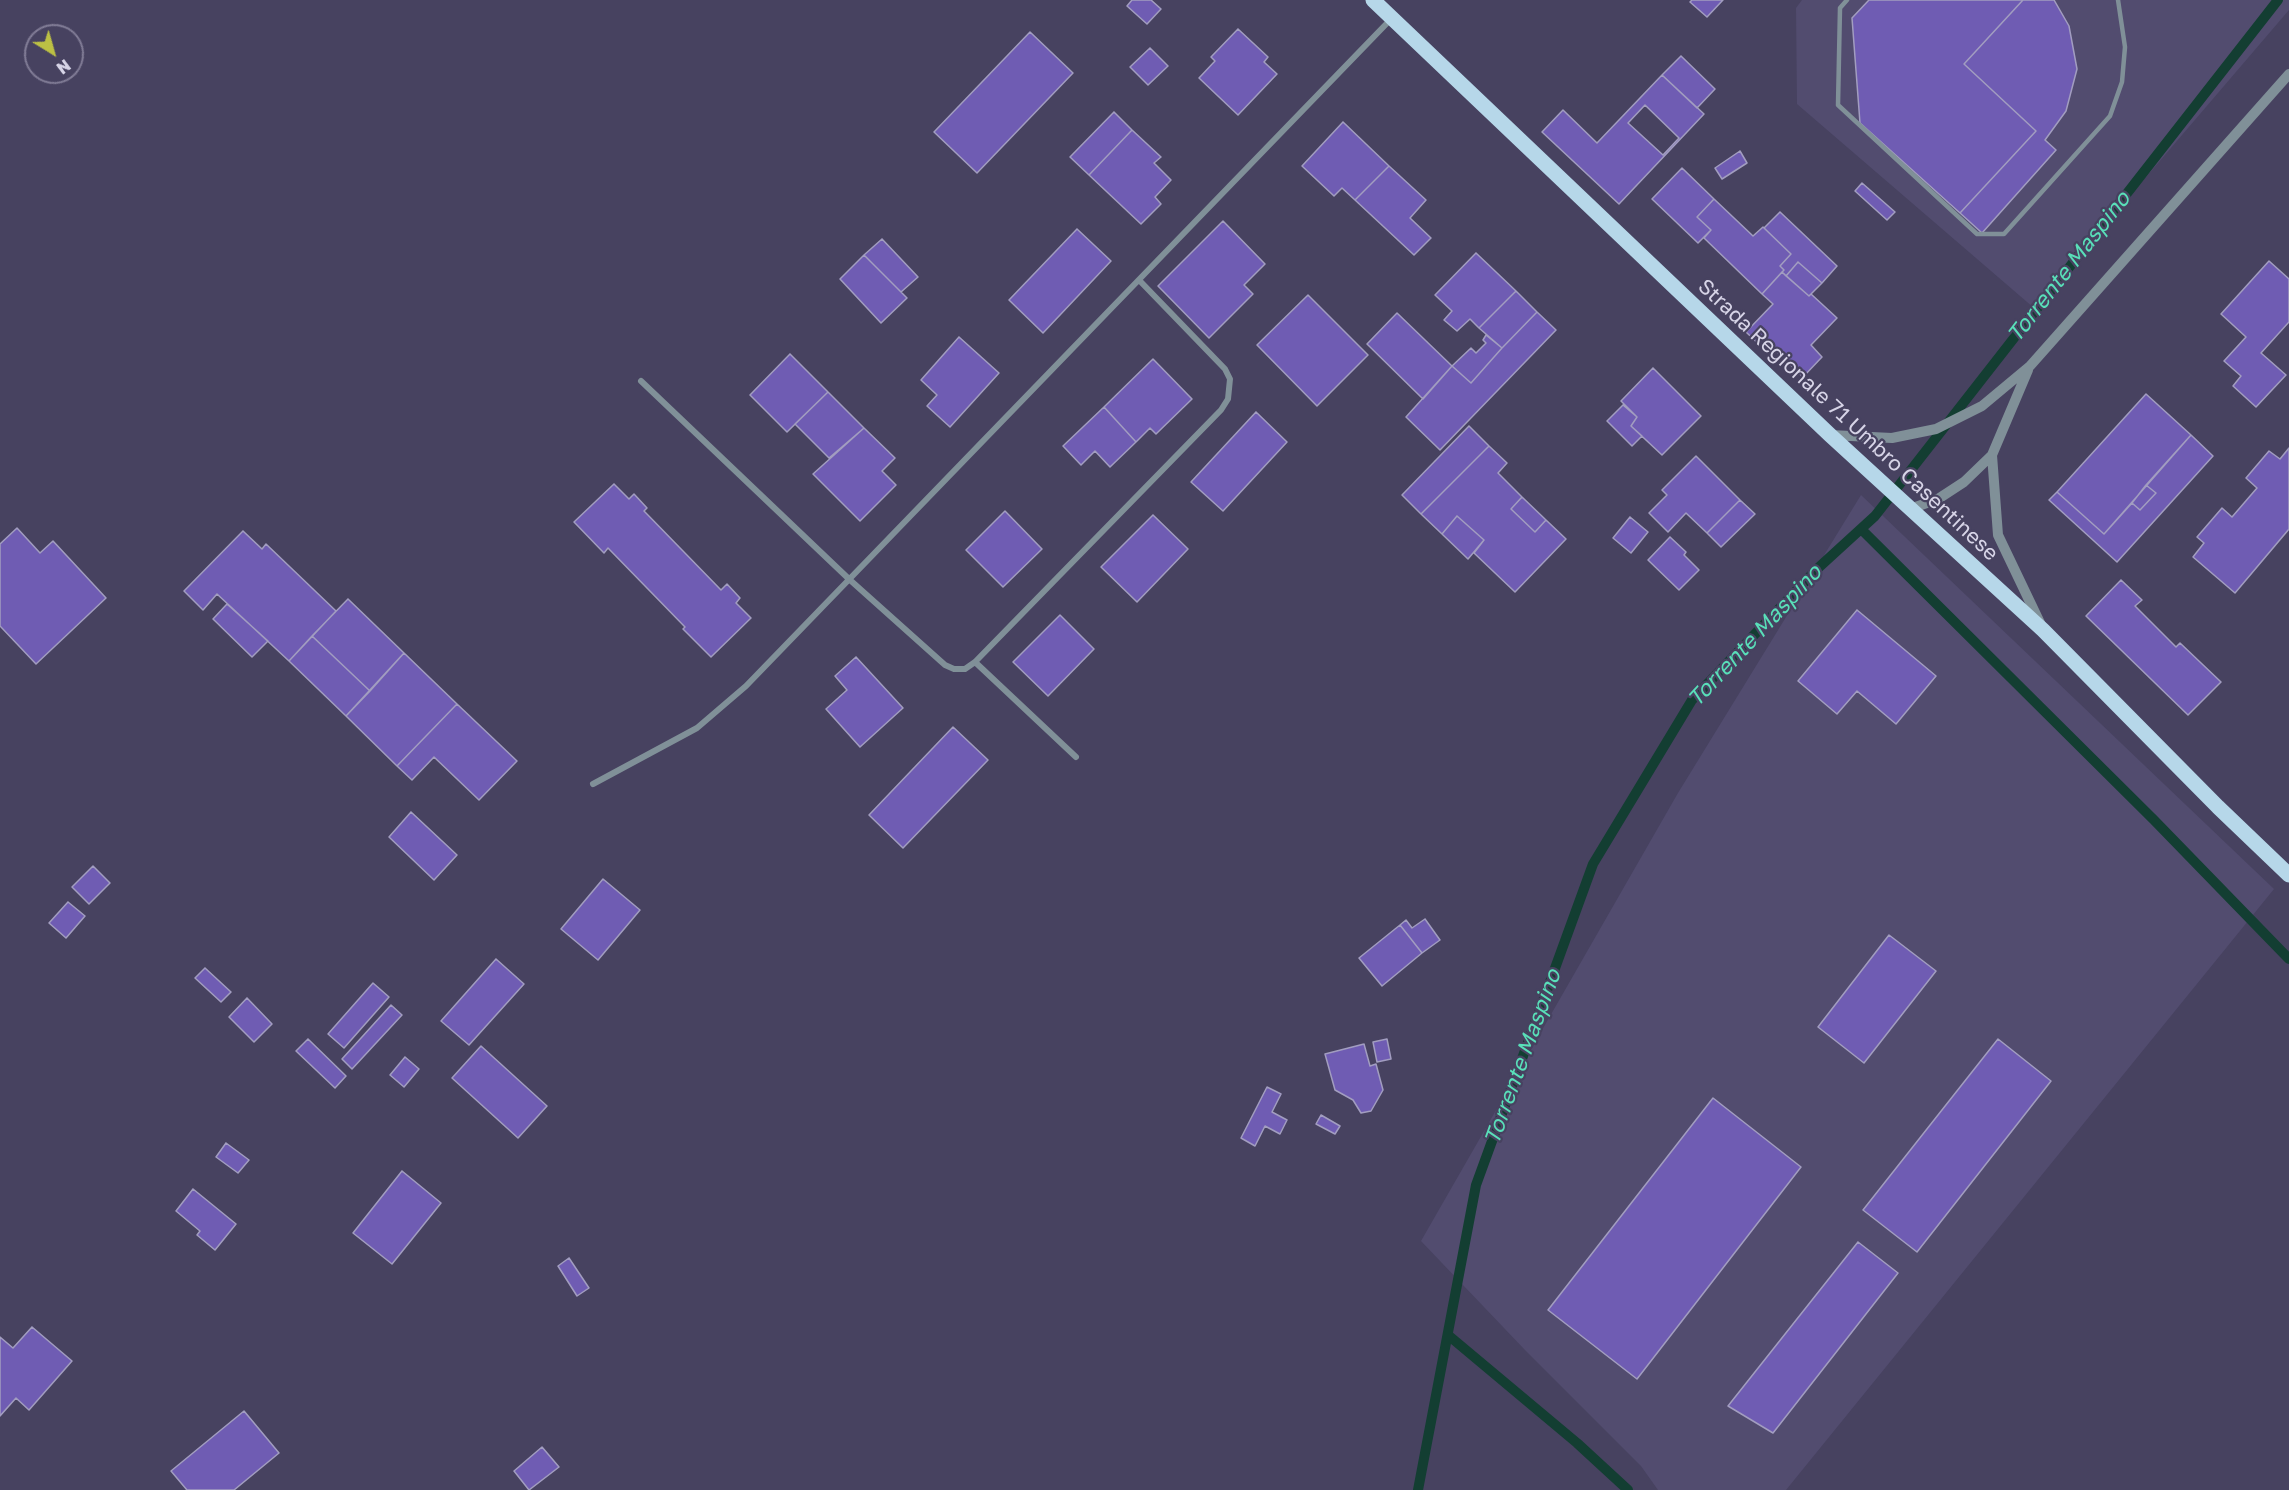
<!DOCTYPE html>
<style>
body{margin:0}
#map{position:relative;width:2289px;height:1490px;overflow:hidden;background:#474260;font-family:"Golos Text",sans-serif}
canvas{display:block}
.north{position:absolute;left:24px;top:24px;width:60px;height:60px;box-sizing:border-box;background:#474260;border:2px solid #817c96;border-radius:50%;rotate:143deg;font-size:16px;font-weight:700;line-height:24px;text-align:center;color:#d7d4e7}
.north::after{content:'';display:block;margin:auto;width:21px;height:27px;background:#bcc044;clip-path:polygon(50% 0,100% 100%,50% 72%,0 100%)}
</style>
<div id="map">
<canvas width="2289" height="1490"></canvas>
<div class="north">N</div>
</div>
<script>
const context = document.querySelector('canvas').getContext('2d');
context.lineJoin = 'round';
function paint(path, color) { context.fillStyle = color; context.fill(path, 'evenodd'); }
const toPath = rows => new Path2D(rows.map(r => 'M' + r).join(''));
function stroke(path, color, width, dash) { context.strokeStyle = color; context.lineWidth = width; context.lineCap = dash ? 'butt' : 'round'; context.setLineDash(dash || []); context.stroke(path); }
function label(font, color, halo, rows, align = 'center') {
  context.font = font + ' "Golos Text",sans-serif'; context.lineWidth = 4.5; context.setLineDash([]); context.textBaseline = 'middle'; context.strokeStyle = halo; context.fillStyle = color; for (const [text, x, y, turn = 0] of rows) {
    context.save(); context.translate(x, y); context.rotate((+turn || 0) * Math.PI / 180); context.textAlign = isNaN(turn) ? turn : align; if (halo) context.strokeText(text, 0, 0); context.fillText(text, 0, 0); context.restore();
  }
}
paint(toPath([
 [1802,0,2289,0,2289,10,2034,308,1797,104,1796,8],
 [1861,495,2274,889,1786,1490,1658,1490,1641,1466,1525,1350,1421,1241,1678,793]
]), '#524c6f');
stroke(toPath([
 [1861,529,2154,820,2289,959],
 [1448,1335,1577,1443,1628,1490],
 [1418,1490,1476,1185,1593,864,1692,700,1817,569,1875,516,2278,0]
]), '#133e32', 10);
const building = toPath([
 [1132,0,1151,0,1161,9,1147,24,1127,6,1132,0],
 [1692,0,1723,0,1707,17,1690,2,1692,0],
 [1869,0,2023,0,1964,64,2036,131,1960,213,1860,123,1852,18,1869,0],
 [2023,0,2054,0,2069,26,2077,69,2066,111,2045,140,2056,150,1982,233,1960,213,2036,131,1964,64,2023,0],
 [1238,29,1268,57,1264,62,1277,74,1238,115,1199,78,1215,61,1211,57,1238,29],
 [1030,32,1073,73,977,173,934,132,1030,32],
 [1150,48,1168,66,1148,85,1130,67,1150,48],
 [1681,56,1715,89,1697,108,1662,75,1681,56],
 [1662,75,1704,114,1619,204,1542,132,1563,110,1597,143,1662,75],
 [1645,105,1679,138,1663,155,1628,123,1645,105],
 [1114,112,1132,130,1089,175,1070,157,1114,112],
 [1343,122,1389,166,1355,200,1342,188,1334,196,1302,166,1343,122],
 [1132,130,1161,157,1154,163,1171,180,1155,197,1161,204,1141,224,1089,175,1132,130],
 [1740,151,1747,163,1722,179,1715,168,1740,151],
 [1389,166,1426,200,1410,218,1431,238,1414,255,1355,200,1389,166],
 [1682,168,1714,199,1697,217,1711,230,1698,243,1652,199,1682,168],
 [1862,183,1895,212,1887,220,1855,191,1862,183],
 [1714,199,1753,236,1763,227,1791,254,1780,266,1784,270,1762,294,1704,238,1711,230,1697,217,1714,199],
 [1780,212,1837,266,1822,283,1798,262,1786,276,1782,272,1784,270,1780,266,1791,254,1764,228,1780,212],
 [1223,221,1265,264,1244,285,1253,294,1209,338,1158,286,1223,221],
 [1077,229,1111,261,1043,333,1009,300,1077,229],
 [882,239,918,277,901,292,864,255,882,239],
 [1476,253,1516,291,1479,328,1470,319,1457,331,1444,320,1452,311,1435,295,1476,253],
 [864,255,907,298,881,323,840,279,864,255],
 [2269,261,2289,279,2289,322,2261,353,2286,375,2256,407,2233,386,2241,376,2224,361,2246,337,2221,314,2269,261],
 [1798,262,1822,283,1809,296,1786,276,1798,262],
 [1782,272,1809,296,1811,294,1837,318,1811,345,1822,357,1803,377,1771,346,1766,351,1746,332,1773,304,1762,294,1782,272],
 [1516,291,1537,312,1502,348,1479,328,1516,291],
 [1308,295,1368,355,1317,406,1257,345,1308,295],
 [1537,312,1556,330,1440,450,1406,417,1452,366,1471,383,1502,348,1537,312],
 [1397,313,1452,366,1423,399,1367,344,1397,313],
 [1486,335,1502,348,1471,383,1452,366,1471,348,1476,353,1486,343,1483,340,1486,335],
 [959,337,999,373,950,427,927,406,937,395,921,380,959,337],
 [790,354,828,392,787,432,750,395,790,354],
 [1153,359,1192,399,1156,434,1150,428,1136,442,1104,407,1153,359],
 [1653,368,1701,416,1662,455,1631,426,1637,417,1621,401,1653,368],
 [828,392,864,428,829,458,795,424,828,392],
 [2146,394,2191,435,2104,534,2057,492,2146,394],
 [1623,405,1637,417,1631,426,1642,436,1632,446,1607,421,1623,405],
 [1104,407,1136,442,1110,467,1095,451,1081,465,1063,446,1104,407],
 [1256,412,1287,442,1223,511,1191,482,1256,412],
 [1469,426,1489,446,1421,514,1402,495,1469,426],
 [864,428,895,458,882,471,896,485,860,521,813,474,864,428],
 [2191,435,2213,456,2117,562,2049,500,2057,492,2104,534,2132,503,2140,510,2156,493,2146,485,2191,435],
 [1489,446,1507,463,1498,473,1522,497,1511,509,1535,532,1546,520,1566,539,1515,592,1474,553,1484,540,1457,516,1442,534,1421,514,1489,446],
 [2289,448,2289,529,2235,593,2193,557,2204,543,2197,537,2222,508,2232,517,2257,488,2246,478,2269,451,2280,459,2289,448],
 [1696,456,1740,500,1707,533,1686,513,1668,532,1649,513,1667,495,1662,490,1696,456],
 [614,484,629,499,634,494,647,508,644,511,721,590,727,584,740,598,736,603,751,618,711,657,683,629,685,627,608,548,604,553,574,522,614,484],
 [2146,485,2156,493,2140,510,2132,503,2146,485],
 [1522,497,1546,520,1535,532,1511,509,1522,497],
 [1740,500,1755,514,1721,547,1707,533,1740,500],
 [1005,511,1042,549,1003,587,966,550,1005,511],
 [1153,515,1188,549,1137,602,1101,567,1153,515],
 [1457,516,1484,540,1468,559,1442,534,1457,516],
 [1630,517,1648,532,1631,553,1613,538,1630,517],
 [17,528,40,553,53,541,106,598,36,664,0,626,0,544,17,528],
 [243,531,262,549,266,544,336,611,289,661,217,594,203,610,184,591,243,531],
 [1670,537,1686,552,1684,555,1699,570,1679,590,1648,560,1670,537],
 [2121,580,2142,600,2135,606,2176,647,2180,643,2221,682,2188,715,2086,616,2121,580],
 [348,599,404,653,370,691,312,636,348,599],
 [227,604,268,641,252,657,213,619,227,604],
 [1857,610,1936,676,1896,724,1857,691,1837,714,1798,681,1857,610],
 [1060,615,1094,649,1048,696,1013,662,1060,615],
 [312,636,370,691,346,716,289,661,312,636],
 [404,653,457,704,397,766,346,716,404,653],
 [856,657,903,708,860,747,826,709,847,690,835,676,856,657],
 [457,704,517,761,479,800,434,757,412,780,397,766,457,704],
 [953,727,988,760,903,848,869,815,953,727],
 [411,812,457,855,434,880,389,837,411,812],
 [93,866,110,883,89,904,72,887,93,866],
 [603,879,640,910,598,960,561,929,603,879],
 [68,902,85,916,66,938,49,923,68,902],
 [1425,919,1440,940,1422,953,1400,925,1406,920,1412,928,1425,919],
 [1400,925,1422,953,1382,986,1359,958,1400,925],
 [1889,935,1936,971,1864,1063,1818,1027,1889,935],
 [496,959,524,984,469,1045,441,1021,496,959],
 [205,968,231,992,221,1002,195,978,205,968],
 [373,983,389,997,344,1048,328,1034,373,983],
 [247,998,272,1024,254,1042,229,1017,247,998],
 [391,1005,402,1015,352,1069,342,1059,391,1005],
 [308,1039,346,1076,335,1088,296,1051,308,1039],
 [1387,1039,1391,1059,1377,1062,1373,1042,1387,1039],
 [1998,1039,2051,1081,1917,1252,1863,1210,1998,1039],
 [1364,1044,1370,1066,1376,1064,1383,1090,1371,1111,1361,1113,1353,1100,1335,1090,1325,1054,1364,1044],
 [481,1046,547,1106,518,1138,452,1078,481,1046],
 [405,1057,419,1069,404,1087,390,1075,405,1057],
 [1267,1087,1281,1094,1272,1112,1287,1120,1280,1134,1265,1126,1255,1146,1241,1138,1267,1087],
 [1713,1098,1801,1167,1637,1379,1548,1310,1713,1098],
 [1321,1115,1340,1126,1335,1134,1316,1124,1321,1115],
 [226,1143,249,1160,238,1173,216,1157,226,1143],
 [402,1171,441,1203,392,1264,353,1233,402,1171],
 [193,1189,236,1224,215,1250,197,1235,200,1231,176,1211,193,1189],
 [1858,1242,1898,1273,1773,1433,1728,1406,1858,1242],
 [569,1258,589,1288,577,1296,558,1266,569,1258],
 [32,1327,72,1361,29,1410,16,1398,0,1416,0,1337,13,1348,32,1327],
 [244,1411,279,1453,234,1490,187,1490,171,1471,244,1411],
 [542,1447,559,1467,529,1490,514,1471,542,1447]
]);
paint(building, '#6f5cb3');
stroke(building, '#a29dc0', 1.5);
stroke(toPath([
 [1847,0,1840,8,1838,105,1977,234,2004,234,2110,116,2122,82,2125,47,2118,0]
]), '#809098', 4.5);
stroke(toPath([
 [641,381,850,580,945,665,954,669,965,669,975,662,1221,410,1228,399,1230,379,1225,369,1139,280],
 [975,662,1076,757],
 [593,784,697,728,746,686,1392,18]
]), '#809098', 6);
stroke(toPath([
 [2028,370,1992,455,1998,535,2041,625],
 [1830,435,1892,438,1936,429,1982,406,2030,366,2289,74],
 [1910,509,1938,499,1964,482,1992,455]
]), '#809098', 10);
stroke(toPath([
 [1373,0,1830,435,2043,630,2218,807,2289,875]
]), '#b6d7e9', 15);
label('21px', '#d7d4e7', '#474260', [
 ["Strada Regionale 71 Umbro Casentinese",1848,420,43]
]);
label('italic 22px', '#59dfb9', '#474260', [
 ["Torrente Maspino",2069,267,-52],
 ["Torrente Maspino",1755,636,-47],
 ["Torrente Maspino",1523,1057,-70]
]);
</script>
